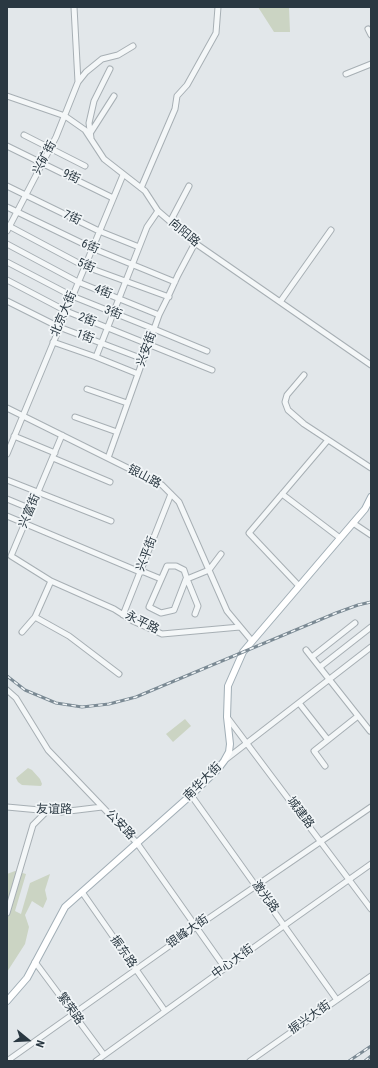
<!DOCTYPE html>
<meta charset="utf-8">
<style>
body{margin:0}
#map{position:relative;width:378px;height:1068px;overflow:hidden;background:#e2e7ea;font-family:"Roboto Condensed",sans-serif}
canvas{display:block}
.frame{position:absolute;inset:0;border:8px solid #2a3842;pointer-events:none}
.north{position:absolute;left:8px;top:1020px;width:40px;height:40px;-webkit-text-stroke:3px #f1f5f7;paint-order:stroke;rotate:108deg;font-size:11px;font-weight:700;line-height:16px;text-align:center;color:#2a3842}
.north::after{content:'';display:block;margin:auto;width:14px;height:18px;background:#2a3842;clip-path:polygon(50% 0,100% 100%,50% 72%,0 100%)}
</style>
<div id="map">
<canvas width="378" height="1068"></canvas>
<div class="frame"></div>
<div class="north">N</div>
</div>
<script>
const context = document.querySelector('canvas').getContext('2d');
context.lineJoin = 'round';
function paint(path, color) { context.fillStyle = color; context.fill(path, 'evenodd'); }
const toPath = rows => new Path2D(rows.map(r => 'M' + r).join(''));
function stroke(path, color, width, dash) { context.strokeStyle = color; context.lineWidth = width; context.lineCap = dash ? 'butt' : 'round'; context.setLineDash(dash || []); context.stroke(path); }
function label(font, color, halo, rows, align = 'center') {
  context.font = font + ' "Roboto Condensed","Noto Sans SC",sans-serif'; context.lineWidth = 3.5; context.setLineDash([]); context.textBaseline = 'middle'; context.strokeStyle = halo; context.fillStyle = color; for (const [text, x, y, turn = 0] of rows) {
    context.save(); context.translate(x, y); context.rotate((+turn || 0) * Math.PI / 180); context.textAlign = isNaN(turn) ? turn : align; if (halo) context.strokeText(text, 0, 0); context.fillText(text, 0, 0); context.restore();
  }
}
paint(toPath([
 [258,7,289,7,290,32,274,32],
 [185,719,191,726,173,742,166,734],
 [28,768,32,770,40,779,42,784,41,786,22,785,18,782,16,778],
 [15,871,26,874,15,911,21,914,30,883,50,874,45,890,47,899,43,908,32,901,25,915,29,927,25,944,7,972,7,874]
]), '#cbd4c3');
const minor = toPath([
 [74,7,78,82],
 [368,29,371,35],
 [346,74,371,64],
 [7,96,65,116,85,130,104,159,145,191,158,211,195,243,371,365],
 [91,132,114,96],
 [24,135,85,166],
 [91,138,89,123,94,101,110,69],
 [7,146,113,198],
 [7,186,99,231,139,247],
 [141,188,175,109,177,96,187,85,216,33,218,7],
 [7,207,92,248,175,282],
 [170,222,189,186],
 [7,225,84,266,169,297],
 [7,231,56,137,78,82,86,72,102,59,118,55,133,46],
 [7,244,78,282,159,315],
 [7,262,72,296,154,329,207,351],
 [7,280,66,311,212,370],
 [7,301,59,327,143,359],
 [280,302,331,230],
 [53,342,96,357,138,374],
 [96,357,147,227,158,211],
 [304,375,287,395,285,402,288,410,304,424,371,468],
 [87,389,127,403],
 [7,408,162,485,179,502,227,611,252,641],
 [75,417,117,432],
 [14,436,55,453],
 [7,454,123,175],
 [53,458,110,482],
 [108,458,159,315,167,299,178,275,195,243],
 [7,480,111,521],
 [282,494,340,538],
 [7,499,31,509],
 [7,516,140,572,144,572,161,579],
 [353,523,371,535],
 [51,581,114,609,133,621,162,634,240,627],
 [299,586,249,533,328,440],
 [195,614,198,606,187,579,184,570,176,566,167,566,149,607,161,613,174,610,186,579,187,579,209,570,221,554],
 [123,615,171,494],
 [35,617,69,636,119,674],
 [22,632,35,617,51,581,11,556,62,435],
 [306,650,370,731,371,730],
 [312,657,355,623],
 [320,667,371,627],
 [7,690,16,698,48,750,137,843,225,968],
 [299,703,328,740],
 [227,717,371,909],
 [225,760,371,647],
 [325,766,314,751,358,716],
 [191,795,337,1000],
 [7,807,61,812,102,807],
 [82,892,165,1011],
 [7,913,33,825,47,811],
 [35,962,104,1055],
 [7,1061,196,927,371,807],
 [96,1061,285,925,371,864],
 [250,1061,371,976]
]);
const major = toPath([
 [7,1001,27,978,65,907,191,795,218,769,224,761,229,752,230,744,227,717,228,686,243,652,365,509,371,497]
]);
stroke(minor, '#a7afb4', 7);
stroke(major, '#a1aeb6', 8);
stroke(minor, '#f4f7f8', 5);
stroke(major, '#fff', 6);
const rail = toPath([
 [7,676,25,690,56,703,82,707,109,704,136,697,336,613,358,605,371,602],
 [349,1061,371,1046],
 [365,1061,371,1056]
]);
stroke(rail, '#7b8a94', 3);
stroke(rail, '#f1f5f7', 1.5, [4.5]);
label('12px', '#2a3842', '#f1f5f7', [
 ["兴矿街",45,158,-62],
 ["9街",71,177,26],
 ["7街",72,218,25],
 ["向阳路",184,233,40],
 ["6街",90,247,24],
 ["5街",86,266,24],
 ["4街",103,292,22],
 ["3街",113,313,21],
 ["北京大街",64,314,-67],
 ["2街",87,320,22],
 ["1街",85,337,21],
 ["兴安街",147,349,-70],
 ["银山路",144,477,28],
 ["兴富街",30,511,-67],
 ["兴平街",147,554,-69],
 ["永平路",142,623,26],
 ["南华大街",203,782,-45],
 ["友谊路",54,810,1],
 ["城建路",300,813,53],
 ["公安路",120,825,46],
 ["激光路",265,897,54],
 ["银峰大街",188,932,-35],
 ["振东路",123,952,55],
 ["中心大街",233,962,-36],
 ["繁荣路",70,1009,54],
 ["振兴大街",310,1018,-35]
]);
</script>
